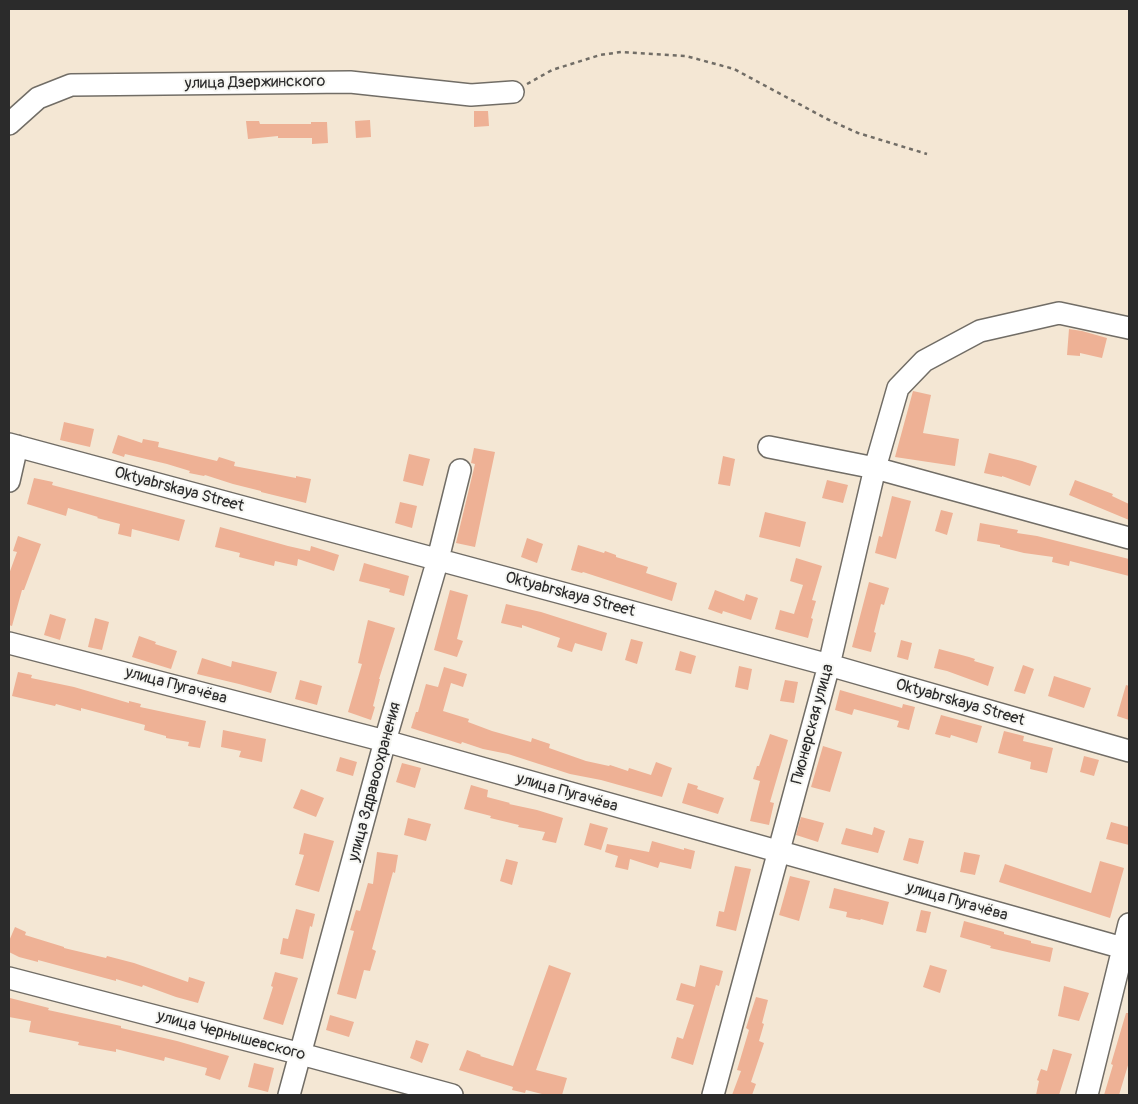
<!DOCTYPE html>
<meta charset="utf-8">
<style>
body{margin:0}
#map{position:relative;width:1138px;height:1104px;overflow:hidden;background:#f4e7d4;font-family:Pangolin,sans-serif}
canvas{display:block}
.frame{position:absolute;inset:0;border:10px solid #2b2b2b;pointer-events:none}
</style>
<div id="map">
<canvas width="1138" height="1104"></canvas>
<div class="frame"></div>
</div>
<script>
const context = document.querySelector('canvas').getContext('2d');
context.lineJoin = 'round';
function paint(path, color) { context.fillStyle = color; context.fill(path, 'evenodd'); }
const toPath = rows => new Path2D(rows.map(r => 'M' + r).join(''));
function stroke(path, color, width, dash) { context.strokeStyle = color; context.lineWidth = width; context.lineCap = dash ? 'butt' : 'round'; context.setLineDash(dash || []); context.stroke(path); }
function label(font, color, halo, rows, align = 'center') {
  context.font = font + ' Pangolin,sans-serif'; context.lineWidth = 4; context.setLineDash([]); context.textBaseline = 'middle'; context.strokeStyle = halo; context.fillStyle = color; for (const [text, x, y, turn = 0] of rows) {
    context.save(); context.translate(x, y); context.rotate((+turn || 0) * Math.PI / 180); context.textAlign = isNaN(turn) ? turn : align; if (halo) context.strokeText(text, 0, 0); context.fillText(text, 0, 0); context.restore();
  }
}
paint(toPath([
 [474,111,488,111,489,126,474,127],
 [370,120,371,137,356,138,355,121],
 [246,121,259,121,260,124,311,124,311,122,327,122,328,143,312,144,312,138,278,138,278,136,248,139],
 [1069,329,1082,331,1107,338,1102,358,1080,353,1080,356,1067,355],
 [913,391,931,395,923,433,959,439,955,466,895,457],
 [64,422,94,429,90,447,60,440],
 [118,435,142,443,143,439,159,442,158,447,217,461,219,457,235,462,234,466,296,478,296,476,311,479,306,503,261,492,261,491,233,484,205,475,204,476,189,473,190,471,167,464,125,454,124,457,112,453],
 [474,448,495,452,475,547,456,543,475,464,471,463],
 [989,453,1022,461,1037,466,1030,486,1002,476,1002,477,984,473],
 [409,454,430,459,423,486,403,481],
 [723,456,735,459,730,486,718,484],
 [34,478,53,482,52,485,185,520,179,541,132,529,131,537,118,534,120,524,97,518,98,517,68,508,66,516,27,504],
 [827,480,848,485,843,503,822,498],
 [1075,480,1113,494,1112,496,1129,504,1129,520,1069,495],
 [892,496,911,501,896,559,875,553,879,536,882,537],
 [400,502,417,506,412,528,395,523],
 [941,510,953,513,947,535,935,531],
 [765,512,806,522,800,547,759,537],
 [980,523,1018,530,1017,533,1037,536,1129,559,1129,576,1070,561,1069,566,1052,562,1053,557,1024,553,1000,547,1000,545,977,541],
 [220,527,288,546,310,551,311,546,339,555,334,571,298,559,297,566,275,561,274,566,239,557,240,553,215,547],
 [18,536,41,544,24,590,22,590,12,626,9,625,9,574,17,552,13,551],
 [527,538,543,544,537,563,521,557],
 [578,545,604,553,605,551,616,555,616,557,648,567,646,573,677,583,672,601,583,572,582,573,571,570],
 [796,558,822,566,812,600,816,601,811,618,813,619,808,638,775,629,780,610,794,614,803,585,790,581],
 [364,563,409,576,404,596,389,592,390,589,359,581],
 [869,582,889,588,884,605,881,604,874,632,876,633,871,652,852,647],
 [450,590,468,595,457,639,463,641,457,657,434,650],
 [715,590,744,601,746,594,758,598,751,620,723,611,722,614,708,609],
 [506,604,541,612,607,633,602,651,575,643,572,652,557,647,560,638,522,625,522,628,501,623],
 [50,614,66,619,60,640,44,635],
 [95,618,109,622,102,650,88,647],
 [368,620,395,628,379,679,380,679,373,706,375,707,371,720,348,712,362,664,358,663],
 [139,636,156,642,155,644,177,651,171,669,132,657],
 [631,639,643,642,637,664,625,660],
 [901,640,912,643,908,660,897,657],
 [939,649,969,657,975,659,974,661,994,667,988,686,947,671,934,668],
 [680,651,696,656,691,674,675,670],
 [202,658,231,667,232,661,277,672,271,693,239,684,197,674],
 [1023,665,1034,669,1025,694,1014,691],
 [739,666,752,669,748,690,735,687],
 [444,667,467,674,463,687,451,683,443,711,469,719,468,722,492,731,531,742,532,738,550,744,549,748,586,761,609,766,610,765,628,771,629,768,651,775,656,762,672,768,662,797,601,780,570,774,508,754,483,749,462,742,461,744,411,728,416,712,418,712,426,684,438,687],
 [18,672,32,675,31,678,74,687,129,703,129,701,141,704,140,707,206,721,200,748,188,746,189,742,166,738,166,736,144,730,145,725,81,708,81,711,56,704,55,706,12,696],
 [1054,676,1091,688,1084,708,1048,696],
 [300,680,322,686,317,705,295,699],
 [785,680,798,682,794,703,780,701],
 [1126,685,1129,686,1129,720,1117,716],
 [840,690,902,708,903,704,915,707,909,730,897,727,899,721,854,709,852,715,835,710],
 [941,715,982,726,977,743,951,735,950,738,935,734],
 [223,730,266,739,262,762,239,757,241,751,221,747],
 [1004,731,1024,736,1023,741,1053,748,1047,773,1030,769,1031,762,998,753],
 [770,734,788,740,770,802,774,803,769,825,750,821,760,781,753,779,757,766,759,766],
 [823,746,842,752,830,792,811,787],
 [1084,756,1099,760,1094,776,1080,772],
 [340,757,357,762,353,776,336,771],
 [402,763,421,768,415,788,396,782],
 [688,783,698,786,697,789,724,798,718,814,682,803],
 [471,785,488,790,487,797,510,803,509,804,537,810,563,818,556,843,542,840,545,832,518,827,519,825,490,818,491,816,464,809],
 [301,789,324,798,316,817,293,808],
 [801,817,824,823,818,842,796,835],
 [408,818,431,824,426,841,404,835],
 [1111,822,1129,827,1129,845,1106,839],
 [590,823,608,828,601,850,584,845],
 [874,827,885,831,878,853,841,844,846,828,872,835],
 [304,833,334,841,319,892,295,885,304,855,299,854],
 [909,838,924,841,918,864,903,860],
 [652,841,684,850,684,848,695,851,691,869,660,862,658,868,630,859,628,870,615,867,618,856,605,852,607,844,649,852],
 [377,852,398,855,395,873,393,872,372,949,376,951,370,971,364,970,356,999,337,994,354,931,350,930,356,910,360,911,368,883,373,884],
 [964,852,980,855,975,875,960,872],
 [506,859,518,862,512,885,500,881],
 [1100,861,1124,868,1110,918,999,882,1005,864,1091,893],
 [735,866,751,869,736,931,716,926,719,911,724,912],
 [790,876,810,881,799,921,779,915],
 [834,888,889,902,883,925,861,919,860,920,846,917,847,912,829,908],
 [296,909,315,914,312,927,310,926,303,959,280,954,283,938,288,939],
 [921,910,931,912,926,933,916,931],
 [964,921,1004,932,1004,934,1031,941,1031,943,1053,948,1050,962,990,948,991,946,960,937],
 [15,927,26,932,25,935,64,947,64,948,106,958,107,956,134,963,188,982,189,977,205,982,198,1003,176,997,143,985,142,987,116,979,116,981,38,960,38,962,19,957,9,952,9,941],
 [549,965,571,973,536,1070,567,1078,562,1095,546,1095,526,1090,525,1093,512,1090,513,1087,459,1070,467,1050,481,1055,480,1056,513,1066],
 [700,965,723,971,719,986,716,985,693,1065,671,1058,677,1037,683,1039,694,1005,676,1000,681,983,695,987],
 [930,965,947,970,940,993,923,987],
 [275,972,298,978,283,1025,263,1019,273,987,271,986],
 [1064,986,1089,993,1079,1021,1058,1016],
 [756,997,768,1000,762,1023,764,1024,759,1041,764,1043,751,1082,756,1084,752,1095,732,1095,741,1071,737,1070,749,1030,746,1028],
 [10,998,49,1008,48,1010,121,1026,121,1028,177,1041,229,1056,220,1080,205,1075,207,1068,165,1057,164,1061,116,1049,116,1052,78,1045,79,1042,29,1032,31,1021,9,1017],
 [1126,1013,1129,1013,1129,1062,1119,1095,1104,1095,1113,1065,1111,1064],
 [330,1015,354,1022,349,1037,326,1030],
 [416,1040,429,1044,422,1063,410,1058],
 [1053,1049,1072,1054,1059,1095,1036,1095,1039,1081,1037,1080,1041,1069,1047,1071],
 [254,1063,274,1068,268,1092,248,1087]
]), '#eeb195');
const minor = toPath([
 [9,124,38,98,71,85,350,82,471,95,513,92],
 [9,444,829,665,1129,751],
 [769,447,875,468,1129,538],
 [9,481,17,446],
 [9,643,385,741,1123,948],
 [9,978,301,1054,452,1095],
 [289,1095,385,741,438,559,460,470],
 [713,1095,829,665,875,468,898,388,924,361,980,331,1059,313,1129,328],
 [1087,1095,1129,924]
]);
stroke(minor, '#716d66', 24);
stroke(toPath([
 [527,84,552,70,600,55,621,52,686,56,734,69,827,119,858,133,927,154]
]), '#716d66', 2.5, [4, 4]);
stroke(minor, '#fff', 21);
label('16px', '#2b2b2b', '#f6f6f2', [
 ["улица Дзержинского",255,83,-1],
 ["Oktyabrskaya Street",179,490,15],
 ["Oktyabrskaya Street",570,595,15],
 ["улица Пугачёва",176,686,15],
 ["Oktyabrskaya Street",960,703,16],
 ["Пионерская улица",813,724,-75],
 ["улица Здравоохранения",375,782,-75],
 ["улица Пугачёва",567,793,16],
 ["улица Пугачёва",957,902,16],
 ["улица Чернышевского",231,1036,15]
]);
</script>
